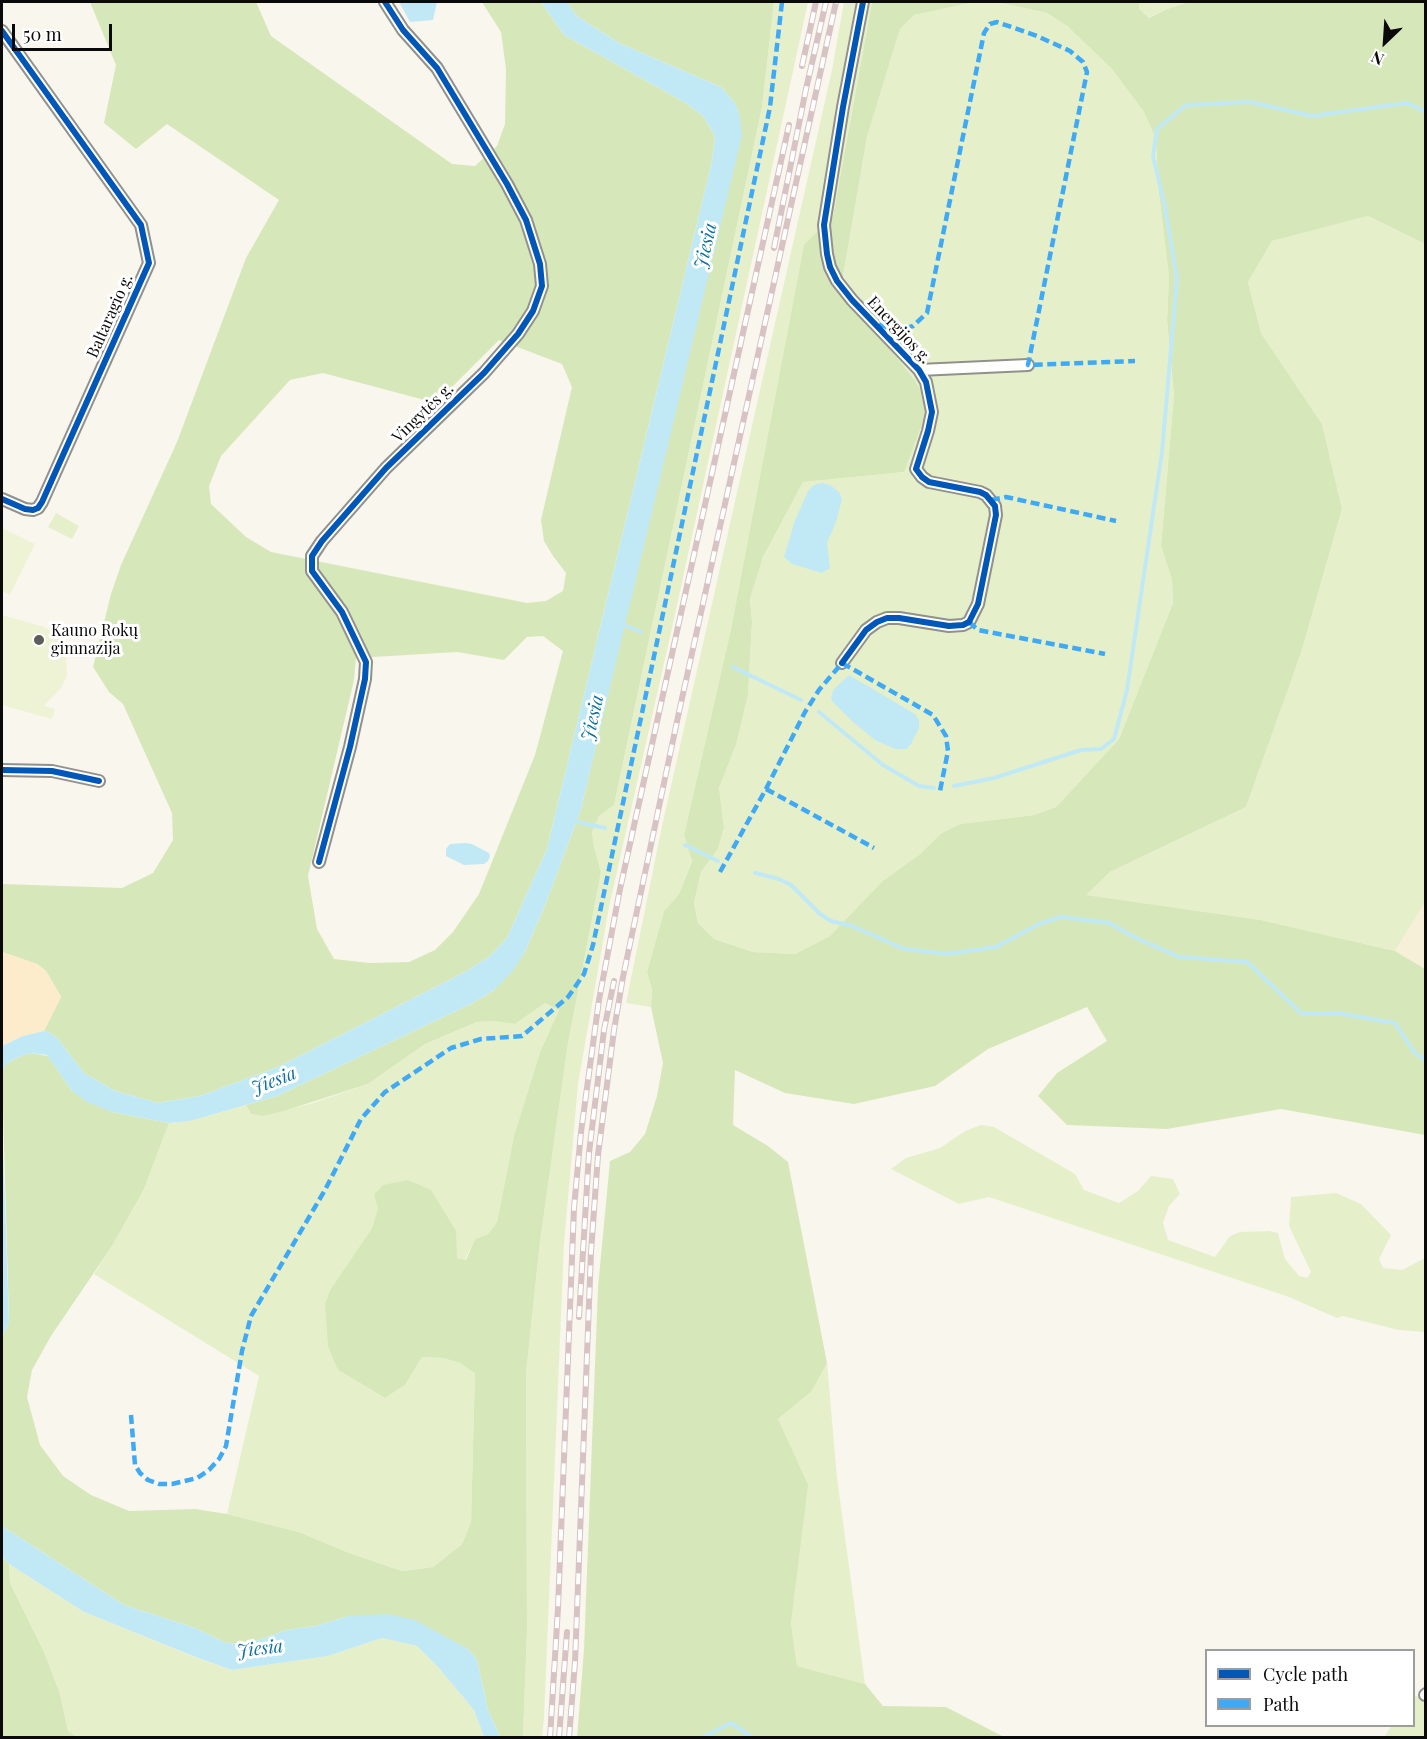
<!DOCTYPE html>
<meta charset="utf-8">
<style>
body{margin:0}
#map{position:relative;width:1427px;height:1739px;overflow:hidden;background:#f9f6ed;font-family:"Playfair Display",serif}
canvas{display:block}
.frame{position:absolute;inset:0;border:3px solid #0a0a0a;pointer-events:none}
.legend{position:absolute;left:1205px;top:1649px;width:210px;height:78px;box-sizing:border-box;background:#fff;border:2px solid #9d9d9d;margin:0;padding:8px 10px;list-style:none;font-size:18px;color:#0a0a0a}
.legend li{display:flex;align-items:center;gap:12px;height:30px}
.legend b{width:30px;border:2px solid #9d9d9d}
.north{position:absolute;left:1355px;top:12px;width:60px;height:60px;-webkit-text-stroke:4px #fff;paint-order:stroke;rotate:205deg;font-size:16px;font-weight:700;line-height:24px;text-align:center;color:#0a0a0a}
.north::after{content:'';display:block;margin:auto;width:21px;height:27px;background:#0a0a0a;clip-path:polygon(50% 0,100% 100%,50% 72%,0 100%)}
.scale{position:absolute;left:12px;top:24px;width:100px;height:27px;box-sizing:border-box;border:3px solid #0a0a0a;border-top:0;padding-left:8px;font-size:18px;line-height:21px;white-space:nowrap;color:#0a0a0a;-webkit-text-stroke:4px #fff;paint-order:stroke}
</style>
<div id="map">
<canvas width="1427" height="1739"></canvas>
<div class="frame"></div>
<ul class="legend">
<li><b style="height:8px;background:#0057b8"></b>Cycle path</li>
<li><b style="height:8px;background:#3fa9f5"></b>Path</li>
</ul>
<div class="north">N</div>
<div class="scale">50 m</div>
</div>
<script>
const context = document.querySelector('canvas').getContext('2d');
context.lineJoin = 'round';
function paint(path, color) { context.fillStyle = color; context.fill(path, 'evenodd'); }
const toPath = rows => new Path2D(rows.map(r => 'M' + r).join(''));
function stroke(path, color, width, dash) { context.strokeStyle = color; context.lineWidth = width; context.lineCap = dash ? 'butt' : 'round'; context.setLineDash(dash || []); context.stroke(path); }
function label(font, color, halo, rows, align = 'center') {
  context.font = font + ' "Playfair Display",serif'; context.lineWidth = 6; context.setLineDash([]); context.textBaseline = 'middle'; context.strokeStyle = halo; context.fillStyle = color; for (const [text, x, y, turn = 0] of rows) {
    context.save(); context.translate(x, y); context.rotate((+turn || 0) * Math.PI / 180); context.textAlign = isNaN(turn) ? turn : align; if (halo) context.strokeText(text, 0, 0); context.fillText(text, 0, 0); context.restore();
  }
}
paint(toPath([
 [1425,902,1425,969,1395,951]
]), '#f7f0d8');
paint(toPath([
 [774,2,808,2,674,619,609,907,578,1084,564,1244,544,1718,542,1737,523,1738,527,1630,526,1373,540,1242,568,1043,601,872,594,846,592,832,599,816,614,805,762,107],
 [844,2,872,2,833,216,804,246,731,629,684,835,692,860,679,894,664,911,647,972,652,990,651,1007,626,1003,662,826,832,70],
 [975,2,997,2,1047,13,1067,26,1112,69,1144,112,1156,139,1158,185,1169,277,1167,320,1174,395,1161,546,1172,580,1173,603,1119,739,1056,807,1034,815,960,824,943,833,830,936,795,954,753,952,714,939,698,923,694,903,701,872,718,849,724,828,719,788,736,745,748,695,752,621,750,599,763,557,803,482,904,472,913,378,892,351,840,294,867,137,900,29,914,15],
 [1139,2,1189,2,1167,9,1148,18,1139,9],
 [1368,216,1425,244,1425,902,1395,951,1261,920,1085,895,1110,872,1246,807,1301,653,1342,509,1322,424,1261,333,1248,282,1272,241],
 [56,513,79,526,72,539,48,527],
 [545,1003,559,1010,540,1052,514,1136,497,1222,488,1234,475,1239,465,1260,456,1258,456,1231,378,1208,372,1228,330,1290,325,1304,338,1370,385,1398,405,1385,422,1357,443,1358,460,1363,475,1372,471,1522,462,1544,433,1567,402,1571,349,1553,299,1532,227,1514,259,1376,94,1274,112,1246,144,1189,169,1123,190,1121,246,1105,251,1114,263,1116,313,1103,368,1084,425,1044,477,1022,493,1021,515,1024],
 [981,1125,994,1127,1075,1174,1084,1190,1119,1203,1138,1191,1151,1176,1173,1179,1180,1194,1169,1206,1163,1223,1168,1240,1215,1257,1230,1236,1240,1232,1269,1231,1278,1233,1285,1259,1299,1276,1307,1278,1311,1272,1289,1226,1291,1197,1336,1193,1361,1204,1391,1235,1379,1259,1383,1268,1402,1270,1425,1258,1425,1332,1399,1330,1343,1316,1337,1318,1289,1297,989,1197,959,1204,891,1169,906,1158,940,1148,965,1131],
 [827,1363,837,1478,865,1684,797,1666,791,1622,778,1419,812,1391],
 [9,1564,84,1612,197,1658,232,1670,328,1656,382,1638,417,1646,438,1667,474,1710,484,1737,77,1737,68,1731,60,1694,44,1652,10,1583],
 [1414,1695,1425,1700,1425,1737,1384,1738,1391,1726,1414,1726]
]), '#e5f0cb');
paint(toPath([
 [90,2,256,2,271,36,452,164,475,166,497,146,505,124,506,69,501,32,482,2,541,2,564,35,684,102,703,116,715,136,712,161,547,849,507,938,489,957,463,973,278,1067,200,1096,158,1103,115,1091,84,1073,58,1039,52,1034,44,1031,61,997,46,971,37,964,2,952,2,884,122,888,153,873,173,840,172,813,123,704,109,692,93,667,111,594,121,565,177,442,246,258,279,200,167,124,136,149,104,123,116,65],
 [499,340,562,364,572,387,541,520,544,541,553,556,566,573,563,591,546,601,527,603,271,552,246,537,211,504,209,486,221,456,290,380,323,373,436,403],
 [543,636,563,651,535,755,479,894,453,932,435,950,409,962,370,963,334,959,317,929,308,876,354,680,356,658,457,652,504,660,527,637],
 [567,2,774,2,762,107,614,805,599,816,592,832,594,846,601,872,568,1043,540,1242,526,1373,527,1630,523,1737,500,1737,488,1710,477,1660,468,1649,454,1642,349,1616,316,1626,286,1630,249,1644,226,1643,195,1628,124,1605,2,1526,2,1338,9,1322,2,1072,6,1064,19,1057,30,1053,48,1056,72,1091,112,1112,169,1123,144,1189,112,1246,51,1336,32,1370,27,1397,40,1445,63,1476,91,1495,129,1511,195,1509,227,1514,299,1532,349,1553,402,1571,433,1567,462,1544,471,1522,475,1373,460,1363,443,1358,422,1357,405,1385,385,1398,338,1370,328,1346,325,1304,330,1290,372,1228,378,1208,374,1195,383,1185,408,1180,431,1190,456,1231,457,1258,466,1260,475,1239,488,1234,497,1222,514,1136,540,1052,559,1010,545,1003,515,1024,493,1021,477,1022,425,1044,368,1084,284,1111,263,1116,251,1114,246,1105,277,1096,473,1003,494,990,525,952,546,903,581,809,638,566,739,112,734,102,721,87,619,43,577,16],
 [872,2,975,2,914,15,900,29,867,137,840,294,892,351,913,378,923,394,925,407,922,424,904,472,803,482,763,557,750,599,752,621,748,695,736,745,719,788,724,828,718,849,701,872,694,903,698,923,714,939,753,952,795,954,830,936,883,881,919,855,942,833,960,824,1034,815,1056,807,1119,739,1173,603,1172,580,1161,546,1174,395,1167,320,1169,277,1158,185,1156,139,1144,112,1112,69,1067,26,1047,13,997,2,1139,2,1139,9,1149,18,1167,9,1189,2,1425,2,1425,244,1368,216,1272,241,1248,282,1261,333,1322,424,1342,509,1301,653,1246,807,1110,872,1086,895,1261,920,1395,951,1425,969,1425,1135,1281,1109,1167,1129,1067,1125,1038,1096,1057,1073,1107,1041,1087,1007,988,1049,935,1086,854,1104,785,1093,735,1070,733,1125,768,1146,788,1162,827,1363,812,1391,778,1419,808,1485,791,1622,797,1666,865,1684,883,1706,946,1707,1004,1737,577,1738,584,1650,598,1287,610,1161,630,1152,645,1134,657,1096,663,1063,651,1007,652,990,647,972,664,911,679,894,692,861,684,835,731,629,804,245,833,216],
 [2,1557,9,1564,10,1583,44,1652,60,1694,68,1731,77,1737,2,1737]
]), '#d6e8b9');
paint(toPath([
 [2,952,37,964,46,971,61,997,44,1031,23,1036,2,1046]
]), '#fceccc');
paint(toPath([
 [2,528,35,544,10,595,2,591],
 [2,615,44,627,54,633,61,642,66,654,67,676,61,688,44,706,55,709,52,719,2,705]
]), '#eff3d5');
paint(toPath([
 [399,2,437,2,433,20,410,22],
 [541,2,567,2,577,16,619,43,721,87,734,102,739,112,742,135,581,809,546,903,525,952,512,972,494,990,473,1003,277,1096,190,1121,169,1123,112,1112,87,1102,72,1091,47,1055,30,1053,19,1057,6,1064,2,1072,2,1046,23,1036,44,1031,52,1034,58,1039,84,1073,115,1091,158,1103,200,1096,278,1067,463,973,489,957,507,938,547,849,712,161,715,136,703,116,684,102,564,35],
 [822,483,830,485,839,492,842,499,836,522,827,543,830,568,822,573,792,564,784,557,794,523,808,491,814,485],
 [849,675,915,714,919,720,919,728,911,744,907,749,895,749,875,740,853,722,831,700,833,690],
 [465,843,472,844,489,853,490,856,488,861,484,864,464,865,446,856,446,849,450,844],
 [2,1118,9,1322,2,1338],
 [2,1526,124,1605,195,1628,226,1643,249,1644,286,1630,316,1626,349,1616,386,1614,415,1620,468,1649,477,1660,488,1710,500,1737,484,1737,474,1710,438,1667,417,1646,382,1638,328,1656,232,1670,198,1658,84,1612,9,1564,2,1557]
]), '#c1e9f5');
stroke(toPath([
 [622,624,641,632],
 [733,667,801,700],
 [819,712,883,765,919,786,934,788],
 [954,786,994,778,1081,750,1101,749,1114,739,1127,690,1162,452,1177,279,1165,207,1153,156,1157,129,1186,105,1250,102,1312,116,1407,103,1426,112],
 [573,821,605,828],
 [685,845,718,861],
 [755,873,779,879,791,885,820,914,831,921,852,926,904,949,947,954,996,947,1039,924,1061,917,1109,923,1136,938,1179,957,1247,962,1301,1013,1342,1014,1395,1023,1414,1052,1426,1061],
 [701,1738,731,1723,753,1738]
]), '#c1e9f5', 4);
const street = toPath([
 [2,31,141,225,149,263,42,502,38,508,33,510,25,509,2,499],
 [919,370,1028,365],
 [842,663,866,630,877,622,887,618,899,618,949,626,963,625,969,622,978,604,996,515,995,506,986,495,980,492,929,482,922,477,916,469,928,431,932,412,926,382,919,370,852,300,837,281,830,267,827,254,824,225,843,107,863,2],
 [2,770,52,771,99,781],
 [319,862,350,747,365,679,366,662,342,612,312,571,312,556,322,541,386,468,484,373,518,334,533,311,542,286,540,264,526,220,507,184,437,68,403,30,385,2],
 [1425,1695,1426,1694]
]);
stroke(street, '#92908c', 14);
stroke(street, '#fefefc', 10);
const rail = toPath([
 [802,66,816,2],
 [774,248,806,89,826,2],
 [579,1317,589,1153,604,1030,614,981],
 [550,1738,558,1608,574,1208,581,1132,599,1000,620,889,789,125],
 [559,1738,567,1632],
 [569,1738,575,1662,591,1252,598,1155,614,1030,623,977,679,712,836,2]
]);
stroke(rail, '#d7c2c4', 6);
stroke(rail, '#fff', 4, [11]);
stroke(toPath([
 [879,324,891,329,904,329,913,326,927,313,984,33,990,24,997,22,1037,36,1070,51,1083,62,1087,72,1028,365,1135,361],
 [991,500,1006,497,1116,521],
 [969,622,978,630,1105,654],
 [766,789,874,848],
 [720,872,766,789,805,712,819,690,842,663,933,715,946,736,948,751,940,791],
 [131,1415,135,1465,140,1473,148,1480,159,1484,172,1484,197,1478,209,1470,219,1459,226,1446,242,1351,251,1316,325,1190,361,1119,385,1092,451,1048,481,1039,522,1036,568,997,584,974,593,945,770,107,782,2]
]), '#3fa9f5', 4.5, [9, 4.5]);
stroke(toPath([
 [2,31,141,225,149,263,42,502,38,508,33,510,25,509,2,499],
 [842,663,866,630,877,622,887,618,899,618,949,626,963,625,969,622,978,604,996,515,995,506,986,495,980,492,929,482,922,477,916,469,928,431,932,412,926,382,919,370,852,300,837,281,830,267,827,254,824,225,843,107,863,2],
 [2,770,52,771,99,781],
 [319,862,350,747,365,679,366,662,342,612,312,571,312,556,322,541,386,468,484,373,518,334,533,311,542,286,540,264,526,220,507,184,437,68,403,30,385,2]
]), '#0057b8', 6);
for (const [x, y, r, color] of [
 [39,640,6,"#5e5d59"]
]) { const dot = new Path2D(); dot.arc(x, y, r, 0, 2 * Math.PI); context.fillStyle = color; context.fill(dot); stroke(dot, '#fff', 2); }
label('16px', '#0a0a0a', '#fff', [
 ["Baltaragio g.",110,316,-66],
 ["Energijos g.",899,330,47],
 ["Vingytės g.",423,413,-44]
]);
label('16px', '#0a0a0a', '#fff', [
 ["Kauno Rokų",51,631],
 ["gimnazija",51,649]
], 'left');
label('italic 18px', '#0f71a1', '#fff', [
 ["Jiesia",706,246,-77],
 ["Jiesia",593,718,-77],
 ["Jiesia",274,1081,-21],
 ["Jiesia",260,1649,-7]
]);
</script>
